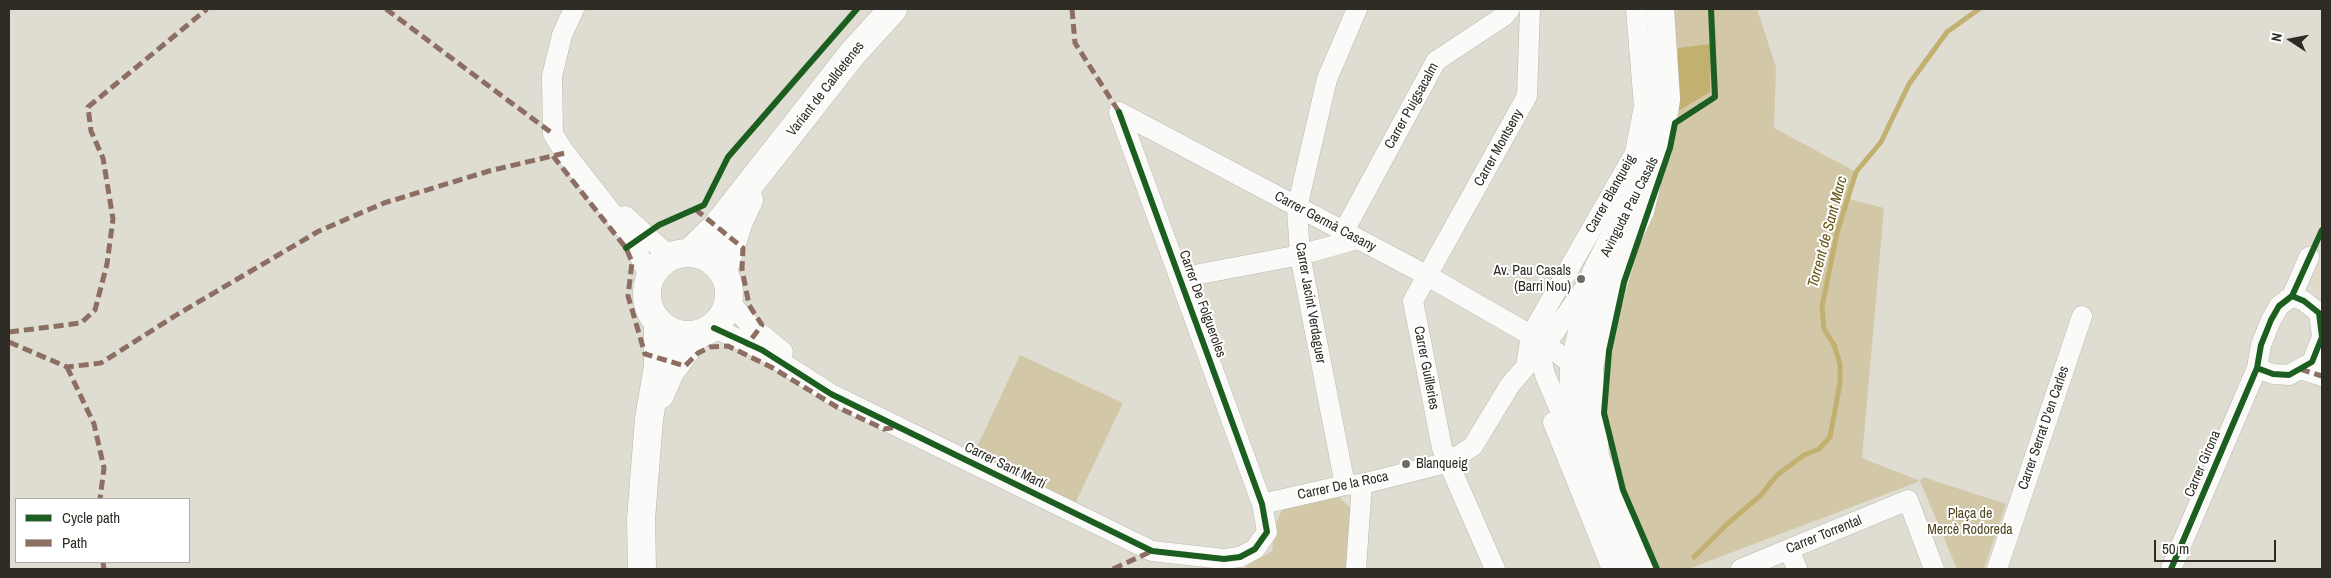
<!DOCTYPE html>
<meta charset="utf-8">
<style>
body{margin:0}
#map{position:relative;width:2331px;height:578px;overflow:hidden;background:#dfdcd2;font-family:"Archivo Narrow",sans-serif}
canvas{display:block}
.frame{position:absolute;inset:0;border:10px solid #2e2c24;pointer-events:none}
.legend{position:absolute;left:15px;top:498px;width:175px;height:65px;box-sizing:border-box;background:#fff;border:1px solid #ababa7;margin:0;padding:6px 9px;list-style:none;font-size:15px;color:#2e2c24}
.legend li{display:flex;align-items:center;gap:10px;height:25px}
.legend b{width:25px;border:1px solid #ababa7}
.north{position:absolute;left:2266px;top:15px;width:50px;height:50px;-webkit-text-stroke:4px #fff;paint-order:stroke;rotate:281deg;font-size:14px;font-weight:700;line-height:20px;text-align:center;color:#2e2c24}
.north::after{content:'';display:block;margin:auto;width:18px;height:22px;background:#2e2c24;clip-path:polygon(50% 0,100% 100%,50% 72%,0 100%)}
.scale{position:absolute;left:2154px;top:540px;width:122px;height:22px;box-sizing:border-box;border:2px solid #2e2c24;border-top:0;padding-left:6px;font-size:15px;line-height:18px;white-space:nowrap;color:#2e2c24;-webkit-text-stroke:4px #fff;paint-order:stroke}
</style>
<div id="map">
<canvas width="2331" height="578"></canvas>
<div class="frame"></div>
<ul class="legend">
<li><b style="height:6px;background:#1b5e20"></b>Cycle path</li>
<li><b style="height:6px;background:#8d6e63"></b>Path</li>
</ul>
<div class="north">N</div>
<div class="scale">50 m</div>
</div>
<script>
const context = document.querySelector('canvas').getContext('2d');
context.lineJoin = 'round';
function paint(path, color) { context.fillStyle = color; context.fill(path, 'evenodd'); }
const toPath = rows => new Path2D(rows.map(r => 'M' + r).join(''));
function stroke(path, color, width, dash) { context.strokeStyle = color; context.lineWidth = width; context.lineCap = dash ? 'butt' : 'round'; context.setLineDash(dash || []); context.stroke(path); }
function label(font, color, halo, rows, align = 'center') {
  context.font = font + ' "Archivo Narrow",sans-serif'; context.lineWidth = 4; context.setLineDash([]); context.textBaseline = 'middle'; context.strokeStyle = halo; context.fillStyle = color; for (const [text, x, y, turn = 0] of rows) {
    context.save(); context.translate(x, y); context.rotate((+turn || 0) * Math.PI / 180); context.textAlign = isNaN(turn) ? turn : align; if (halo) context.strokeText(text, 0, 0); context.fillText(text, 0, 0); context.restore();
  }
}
paint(toPath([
 [2322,258,2322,304,2311,284]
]), '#e0dac6');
paint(toPath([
 [1660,9,1757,9,1776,67,1774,128,1856,172,1849,199,1884,208,1862,458,1920,481,1923,477,2006,504,1984,569,1957,569,1920,481,1688,569,1658,569,1629,504,1604,413,1609,351,1648,214],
 [1020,355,1123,403,1072,510,970,462],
 [1339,497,1353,510,1351,569,1248,569,1245,567,1272,551,1275,526,1283,507]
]), '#d2c8a8');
paint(toPath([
 [1710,44,1710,92,1675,113,1678,48]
]), '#c2b071');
stroke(toPath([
 [1694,557,1726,525,1761,495,1777,475,1804,455,1819,449,1830,437,1840,383,1840,364,1834,345,1824,329,1822,307,1837,233,1856,172,1881,142,1909,84,1947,32,1979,9]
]), '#c2b071', 5);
const street = toPath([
 [574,9,562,35,552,76,553,134,565,153,631,237,650,279],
 [1119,112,1428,276,1546,344,1574,366],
 [625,216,670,257],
 [1344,231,1436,61,1504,16,1510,9],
 [1179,278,1300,255,1357,239],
 [729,301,749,324,783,352],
 [714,328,762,350,831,394,1152,551,1224,559,1240,557,1255,549,1267,532,1262,504,1119,112],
 [1526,366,1531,335,1635,153,1644,106,1636,9],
 [2257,368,2273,374,2289,375,2312,362,2322,337,2319,313,2304,301,2292,296],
 [2300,369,2322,376],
 [1553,422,1612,569],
 [1571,436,1545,375,1542,361,1546,344,1589,282],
 [1345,485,1300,255,1297,208,1327,79,1357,9],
 [1262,504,1345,485,1362,484,1449,462,1473,446,1510,385,1535,356],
 [1789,549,1797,569],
 [1356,569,1362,484],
 [1495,569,1442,448,1413,301,1527,96,1530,9],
 [1645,569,1599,456,1593,367,1614,275,1644,212,1651,183],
 [1741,569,1908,500,1934,569],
 [1997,569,2082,316],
 [2171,569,2257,368,2261,345,2271,320,2279,306,2292,296,2309,257]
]);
const secondary = toPath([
 '647 294a41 41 0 1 1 82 0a41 41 0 1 1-82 0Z',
 [689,253,717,226,853,53,893,9],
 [723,271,739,221,749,200],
 [660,395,670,372,697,335],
 [642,569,641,519,649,419,658,366,658,322],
 [1629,569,1586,463,1573,410,1574,366,1596,273,1658,151,1666,99,1660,9]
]);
stroke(street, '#bab8b0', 21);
stroke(secondary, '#bab8b0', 29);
stroke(street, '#fafaf8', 20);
stroke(secondary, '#fafaf8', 28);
stroke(toPath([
 [386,9,553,134],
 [1072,9,1075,43,1119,112],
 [553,156,626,248,632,262,628,296,645,354,685,366,698,353,710,347,728,346,771,367,837,407,884,429,897,427],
 [695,209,743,248,742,269,749,305,762,325,746,346],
 [9,332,81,323,95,310,107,264,113,219,103,158,91,131,88,107,207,9],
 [9,342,67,367,101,363,178,314,319,231,384,203,489,171,565,153],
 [67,367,94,424,104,468,100,499],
 [2300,369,2322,376],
 [103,562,104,569],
 [1113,569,1152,551]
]), '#8d6e63', 5, [10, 5]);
stroke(toPath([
 [626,248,659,225,704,205,728,157,857,9],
 [714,328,762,350,831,394,1152,551,1224,559,1240,557,1255,549,1267,532,1262,504,1119,112],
 [2257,368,2273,374,2289,375,2312,362,2322,337,2319,313,2304,301,2292,296],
 [1657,569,1623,490,1604,413,1609,351,1624,282,1670,148,1675,123,1715,97,1711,9],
 [2171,569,2257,368,2261,345,2271,320,2279,306,2292,296,2322,230]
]), '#1b5e20', 6);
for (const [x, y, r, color] of [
 [1581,279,5,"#6c6a61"],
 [1406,464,5,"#6c6a61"]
]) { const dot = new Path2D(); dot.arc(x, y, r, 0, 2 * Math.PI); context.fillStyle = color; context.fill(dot); stroke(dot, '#fff', 2); }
label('14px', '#2e2c24', '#fff', [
 ["Variant de Calldetenes",826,89,-52],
 ["Carrer Puigsacalm",1412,106,-61],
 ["Carrer Montseny",1499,148,-61],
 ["Carrer Blanqueig",1611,194,-61],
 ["Avinguda Pau Casals",1630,207,-63],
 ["Carrer Germà Casany",1325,222,28],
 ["Carrer Jacint Verdaguer",1310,303,80],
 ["Carrer De Folgueroles",1202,304,70],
 ["Carrer Guilleries",1426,368,79],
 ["Carrer Serrat D'en Carles",2044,428,-71],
 ["Carrer Girona",2203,464,-67],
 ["Carrer Sant Martí",1005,466,26],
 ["Carrer De la Roca",1343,486,-12],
 ["Carrer Torrental",1824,535,-22]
]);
label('14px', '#2e2c24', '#fff', [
 ["Av. Pau Casals",1571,271],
 ["(Barri Nou)",1571,287],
 ["Blanqueig",1416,464,"left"]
], 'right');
label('14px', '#504520', '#fff', [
 ["Plaça de",1970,514],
 ["Mercè Rodoreda",1970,530]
]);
label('italic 15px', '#655412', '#fff', [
 ["Torrent de Sant Marc",1828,232,-75]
]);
</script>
